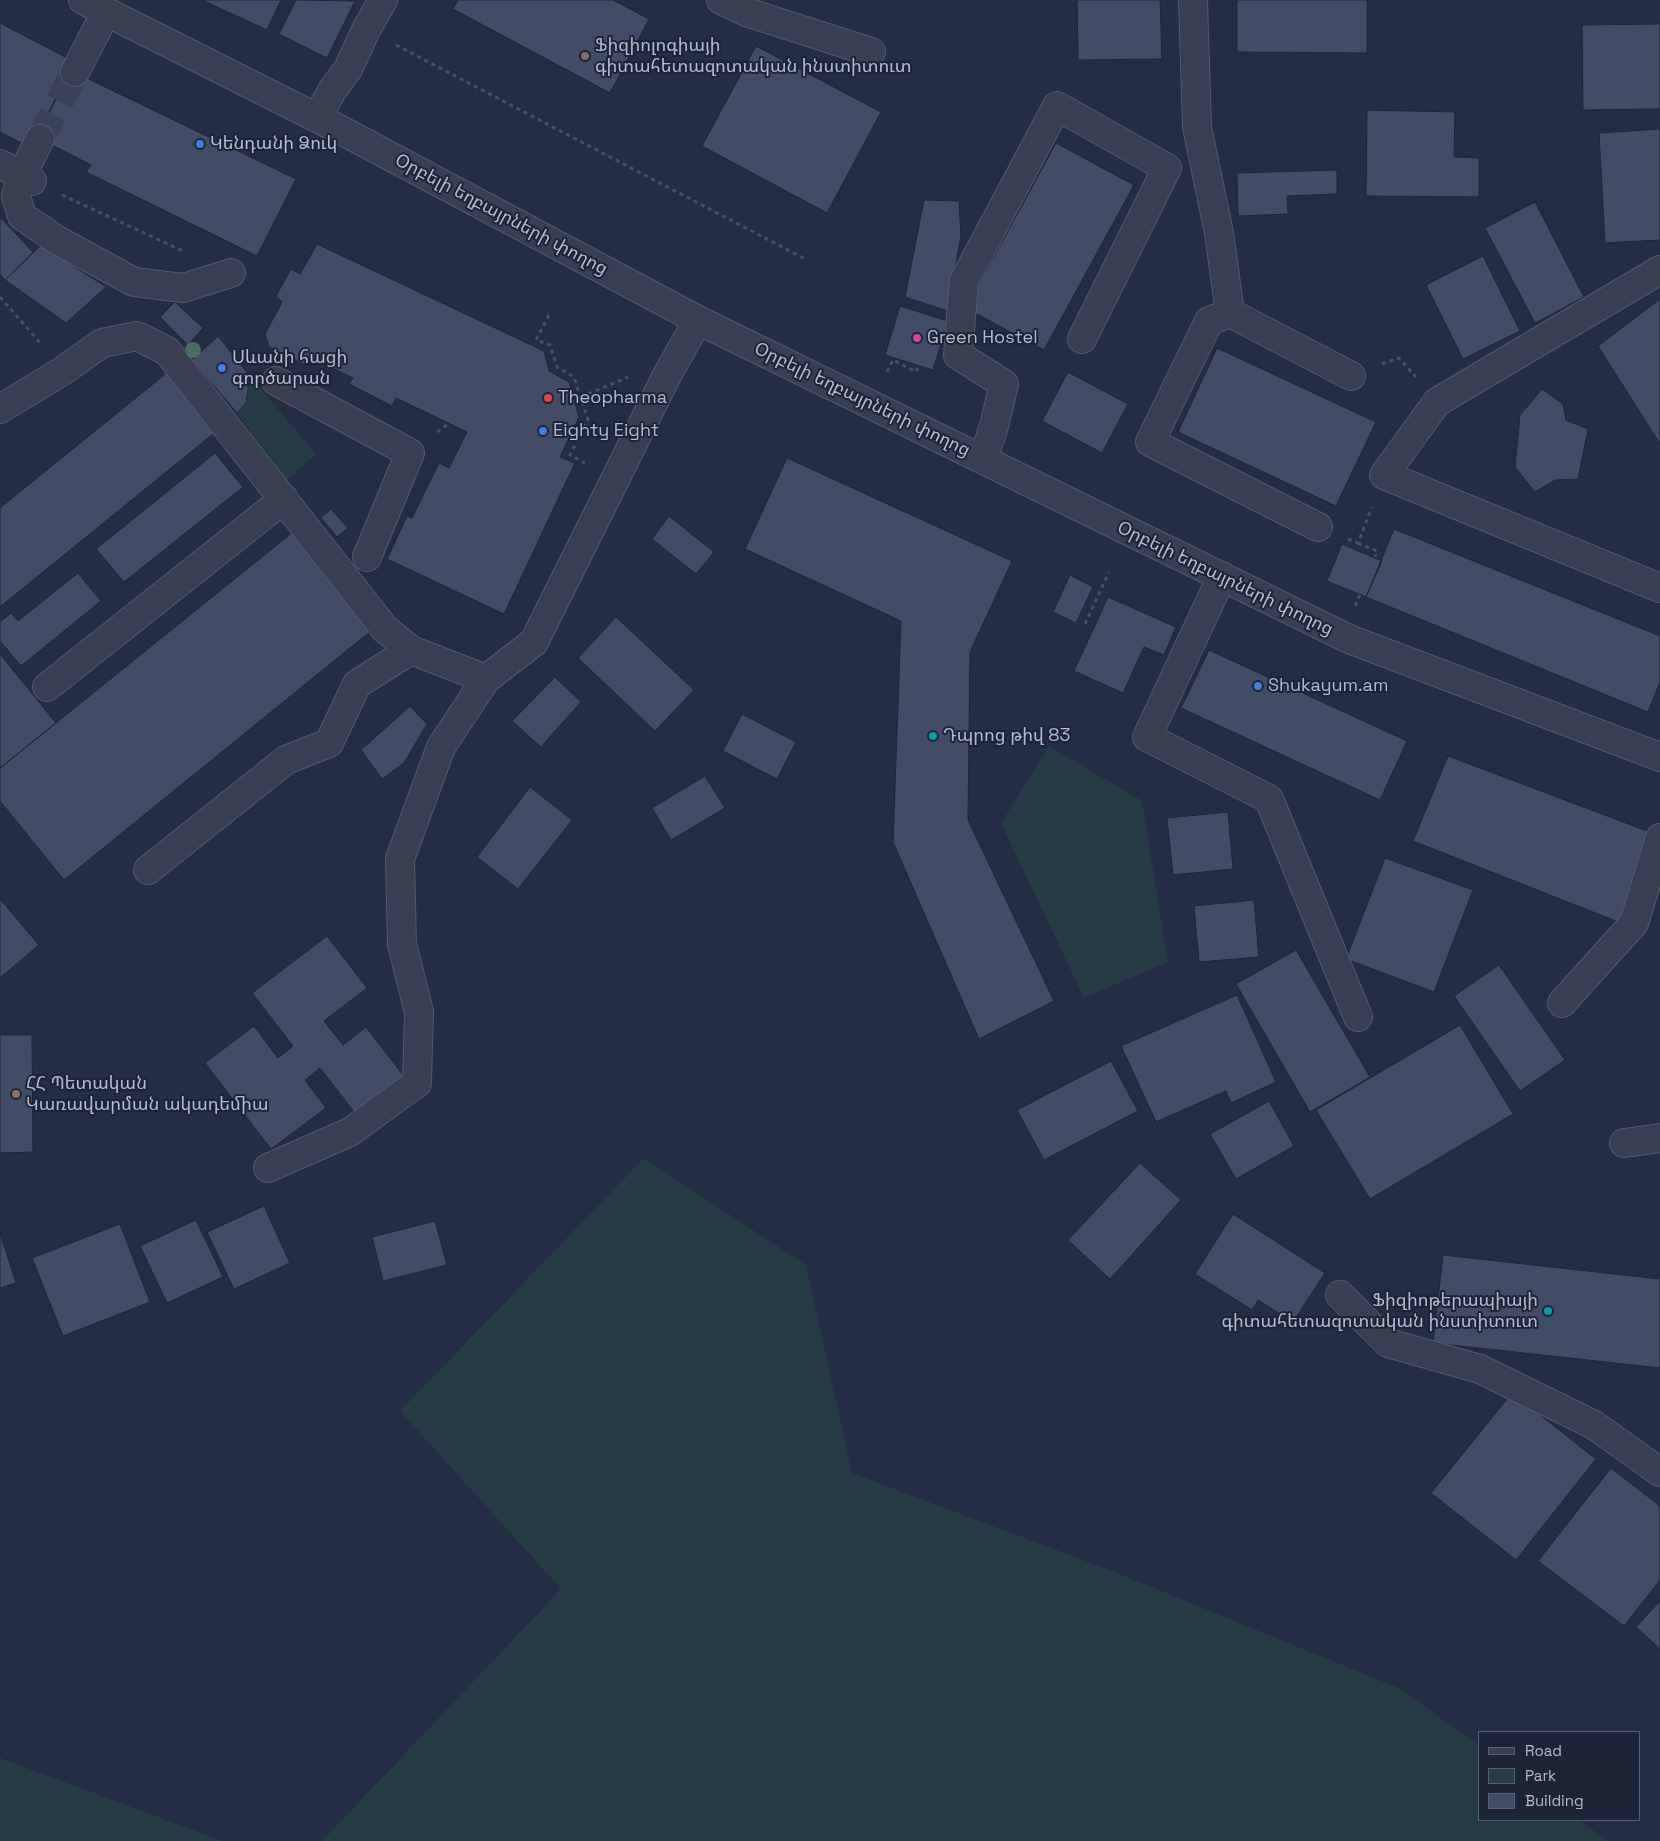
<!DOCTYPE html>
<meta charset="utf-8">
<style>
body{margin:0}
#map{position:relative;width:1660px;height:1841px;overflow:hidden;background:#232d43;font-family:"Space Grotesk",sans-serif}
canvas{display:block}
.legend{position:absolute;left:1478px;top:1731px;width:162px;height:90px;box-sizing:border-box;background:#1c2438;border:1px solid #596073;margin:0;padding:6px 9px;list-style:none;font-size:15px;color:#b4bbcc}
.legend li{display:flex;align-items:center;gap:10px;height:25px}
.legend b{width:25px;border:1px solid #596073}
</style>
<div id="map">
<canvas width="1660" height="1841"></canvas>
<ul class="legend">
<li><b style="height:6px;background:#383f52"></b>Road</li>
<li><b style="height:14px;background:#253c44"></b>Park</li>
<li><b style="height:14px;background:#424c65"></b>Building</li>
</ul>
</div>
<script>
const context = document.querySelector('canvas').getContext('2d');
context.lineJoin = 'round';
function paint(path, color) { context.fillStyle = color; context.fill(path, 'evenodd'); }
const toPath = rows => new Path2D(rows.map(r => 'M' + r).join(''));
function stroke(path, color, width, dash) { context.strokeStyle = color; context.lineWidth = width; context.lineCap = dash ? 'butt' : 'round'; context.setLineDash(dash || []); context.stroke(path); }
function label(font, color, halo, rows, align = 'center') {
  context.font = font + ' "Space Grotesk","Noto Sans Armenian",sans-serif'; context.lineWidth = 4; context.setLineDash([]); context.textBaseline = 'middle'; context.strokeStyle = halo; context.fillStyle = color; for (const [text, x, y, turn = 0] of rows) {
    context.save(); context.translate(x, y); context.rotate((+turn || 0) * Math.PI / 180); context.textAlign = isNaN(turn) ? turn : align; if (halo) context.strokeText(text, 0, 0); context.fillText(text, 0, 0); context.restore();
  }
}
paint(toPath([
 [250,376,316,454,287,480,237,413,246,403],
 [1049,746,1142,801,1168,962,1084,998,1001,823],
 [644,1158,806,1265,852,1473,1115,1572,1401,1689,1479,1746,1479,1820,1579,1820,1608,1841,322,1841,561,1589,400,1411],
 [0,1758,223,1841,0,1841]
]), '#253c44');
const building = toPath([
 [202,0,281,0,267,30,202,0],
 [296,0,355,1,327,58,279,34,296,0],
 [458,0,613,0,649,19,610,93,453,9,458,0],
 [1077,0,1160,0,1162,59,1078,60,1077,0],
 [1237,0,1367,0,1367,53,1237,52,1237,0],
 [0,23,75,62,31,148,0,132,0,23],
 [1660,24,1660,109,1583,110,1582,25,1660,24],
 [756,46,881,112,827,213,702,146,756,46],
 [70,70,296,179,257,256,86,172,91,165,36,137,70,70],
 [1367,110,1455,112,1454,157,1479,158,1479,197,1366,196,1367,110],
 [1660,129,1660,240,1605,243,1599,133,1660,129],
 [1056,143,1134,185,1044,350,966,308,1056,143],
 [1337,170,1337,194,1287,196,1288,214,1238,216,1237,173,1337,170],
 [924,200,959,201,961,235,948,311,905,297,924,200],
 [1535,202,1584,297,1535,323,1485,228,1535,202],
 [0,217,33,252,5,280,0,274,0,217],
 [317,244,544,351,549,371,569,382,579,417,560,457,575,463,504,614,387,559,407,516,412,518,439,463,449,468,467,432,396,398,392,406,349,384,353,378,310,357,305,365,269,347,265,334,282,302,276,296,291,269,300,274,317,244],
 [41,245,106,287,66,323,5,280,41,245],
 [1483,256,1520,331,1463,359,1426,285,1483,256],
 [1660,299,1660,444,1598,346,1660,299],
 [175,302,203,328,188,345,160,317,175,302],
 [900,306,948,321,933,370,885,355,900,306],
 [218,336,250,376,246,403,237,413,192,360,218,336],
 [1217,348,1376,422,1336,506,1178,432,1217,348],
 [169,371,218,430,0,607,0,508,169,371],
 [1068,372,1128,404,1102,453,1042,421,1068,372],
 [1542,389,1563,404,1566,420,1588,429,1578,479,1555,480,1535,492,1515,467,1520,415,1542,389],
 [215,453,243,487,124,582,96,549,215,453],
 [787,458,1012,561,970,652,968,820,1054,1001,979,1039,893,842,901,621,745,549,787,458],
 [331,509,348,528,337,537,321,518,331,509],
 [669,516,714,552,696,574,652,539,669,516],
 [298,528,377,626,64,880,0,801,0,768,298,528],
 [1394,529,1660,636,1660,682,1648,712,1366,597,1394,529],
 [1342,544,1382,561,1366,597,1327,581,1342,544],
 [78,573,101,601,21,666,0,641,0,622,11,613,18,621,78,573],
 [1070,575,1093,587,1076,623,1053,612,1070,575],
 [1108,597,1176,627,1164,655,1144,647,1123,693,1074,671,1108,597],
 [616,617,694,690,655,731,578,658,616,617],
 [1209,650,1407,741,1380,800,1181,708,1209,650],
 [0,654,56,723,0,768,0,654],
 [555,677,581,702,541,747,512,721,555,677],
 [410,706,427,724,404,763,382,779,361,750,410,706],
 [742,714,796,742,777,779,723,751,742,714],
 [1448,756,1655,834,1621,923,1413,841,1448,756],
 [705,776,725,808,671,840,652,808,705,776],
 [530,787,572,820,518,889,477,857,530,787],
 [1228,812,1233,869,1173,875,1167,818,1228,812],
 [1385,858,1473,890,1434,992,1346,959,1385,858],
 [0,899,39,945,0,978,0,899],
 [1254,900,1259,957,1199,962,1194,906,1254,900],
 [327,936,367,988,324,1021,343,1045,366,1027,406,1079,358,1117,320,1068,305,1080,326,1108,271,1149,205,1063,254,1026,278,1058,293,1046,252,993,327,936],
 [1296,950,1370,1077,1310,1112,1236,984,1296,950],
 [1499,965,1565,1060,1520,1091,1454,996,1499,965],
 [1237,995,1276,1082,1231,1103,1226,1091,1156,1122,1121,1046,1237,995],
 [1460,1025,1513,1114,1370,1199,1316,1110,1460,1025],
 [0,1035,32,1035,33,1152,0,1153,0,1035],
 [1111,1061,1138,1111,1044,1160,1017,1110,1111,1061],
 [1269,1101,1294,1146,1236,1179,1210,1134,1269,1101],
 [1140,1163,1181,1200,1110,1279,1068,1240,1140,1163],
 [264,1206,290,1263,234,1289,207,1232,264,1206],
 [1233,1214,1325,1273,1293,1322,1258,1300,1252,1310,1195,1274,1233,1214],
 [196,1220,223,1277,167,1303,140,1246,196,1220],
 [435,1221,447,1265,383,1281,372,1237,435,1221],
 [120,1224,150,1302,63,1336,32,1258,120,1224],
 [0,1233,16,1283,0,1288,0,1233],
 [1443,1255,1660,1279,1660,1368,1433,1343,1443,1255],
 [1512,1393,1596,1459,1516,1560,1431,1493,1512,1393],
 [1611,1468,1660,1506,1660,1580,1624,1626,1538,1561,1611,1468],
 [1660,1601,1660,1649,1636,1627,1660,1601]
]);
paint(building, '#424c65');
stroke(building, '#1e2639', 1);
stroke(toPath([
 [40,139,75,72]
]), '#394258', 28, [28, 14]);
const minor = toPath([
 [83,0,337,128,698,320,1349,639,1660,757],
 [721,0,746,12,871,52],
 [1193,0,1197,127,1219,233,1230,313,1351,376],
 [75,72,106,12],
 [317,118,333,89,348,69,366,30,383,0],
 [40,139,22,175,16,196,22,216,57,240,134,282,183,288,231,273],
 [0,164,32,181],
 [1660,270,1437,402,1384,475,1660,588],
 [1230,313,1209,321,1150,442,1318,527],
 [276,381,410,453,367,557],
 [0,409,64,370,102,343,137,336,167,351,385,629,411,650,486,679],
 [983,459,994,426,1004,384,958,355,964,281,1057,106,1167,168,1082,339],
 [1222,576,1147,737,1269,799,1358,1017],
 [47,687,284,499],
 [148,870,286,760,329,743,357,684,411,650],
 [1562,1003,1634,923,1660,838],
 [1624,1143,1660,1138],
 [268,1168,350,1132,417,1083,419,1012,402,944,400,859,441,747,486,679,534,642,666,377,698,320],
 [1340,1295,1388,1343,1480,1369,1594,1425,1660,1472]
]);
stroke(minor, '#525a6c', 30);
stroke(toPath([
 [396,45,807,260],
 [62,195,183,251],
 [0,297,42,345],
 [549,315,536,340,550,345,557,367,574,377,588,420,570,455,585,463],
 [1382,364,1399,358,1416,377],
 [887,372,893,360,916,372,919,365],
 [581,397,628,377],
 [437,432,448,424],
 [1348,539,1358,543,1372,507],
 [1358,543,1377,551,1375,557],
 [1355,606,1360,595],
 [1085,624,1109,572]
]), '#40585d', 3, [4, 4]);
stroke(minor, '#383f52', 28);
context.fillStyle = '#4a6c62';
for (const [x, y] of [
 [193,350]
]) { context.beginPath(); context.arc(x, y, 8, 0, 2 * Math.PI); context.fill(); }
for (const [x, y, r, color] of [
 [585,56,5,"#8d6e63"],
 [200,144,5,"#3f7fe0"],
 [917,338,5,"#d1479c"],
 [222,368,5,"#3f7fe0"],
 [548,398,5,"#e0444e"],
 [543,431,5,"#3f7fe0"],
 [1258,686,5,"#3f7fe0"],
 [933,736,5,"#0f9aa8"],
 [16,1094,5,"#8d6e63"],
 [1548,1311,5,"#0f9aa8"]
]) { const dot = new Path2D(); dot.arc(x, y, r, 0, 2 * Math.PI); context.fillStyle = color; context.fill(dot); stroke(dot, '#1c2438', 2); }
label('18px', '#b4bbcc', '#1c2438', [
 ["Ֆիզիոլոգիայի",595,46],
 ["գիտահետազոտական ինստիտուտ",595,67],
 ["Կենդանի Ձուկ",210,144],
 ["Green Hostel",927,338],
 ["Սևանի հացի",232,358],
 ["գործարան",232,379],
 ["Theopharma",558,398],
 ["Eighty Eight",553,431],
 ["Shukayum.am",1268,686],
 ["Դպրոց թիվ 83",943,736],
 ["ՀՀ Պետական",26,1084],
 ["Կառավարման ակադեմիա",26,1105],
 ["Ֆիզիոթերապիայի",1538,1301,"right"],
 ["գիտահետազոտական ինստիտուտ",1538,1322,"right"]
], 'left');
label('18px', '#b4bbcc', '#1c2438', [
 ["Օրբելի եղբայրների փողոց",501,215,28],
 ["Օրբելի եղբայրների փողոց",862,400,26],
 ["Օրբելի եղբայրների փողոց",1225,579,26]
]);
</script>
